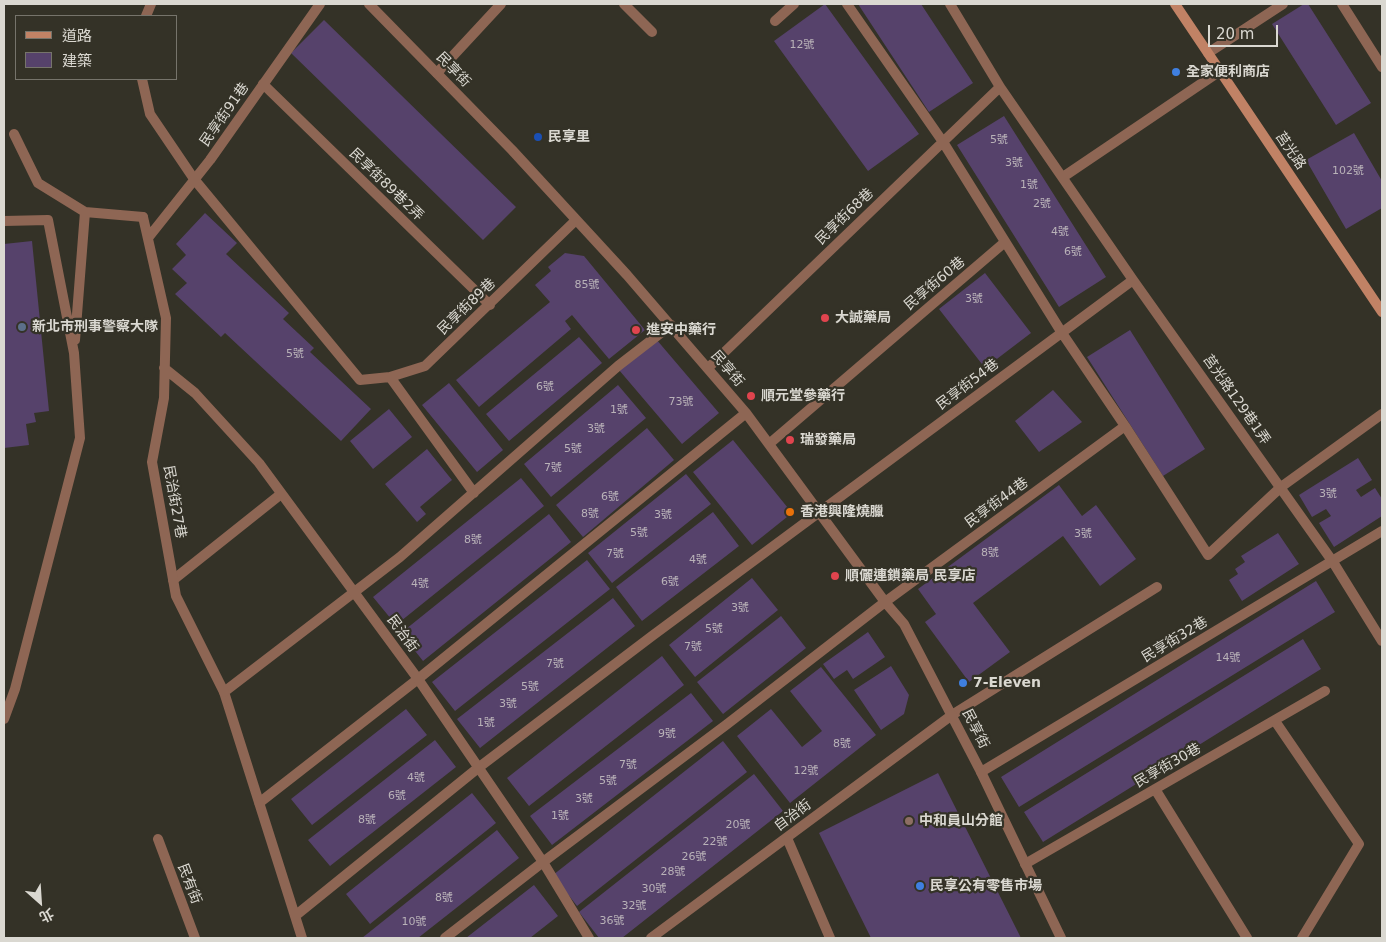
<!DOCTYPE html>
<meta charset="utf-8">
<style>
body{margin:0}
#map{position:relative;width:1386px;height:942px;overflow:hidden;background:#343227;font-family:"DejaVu Sans","Noto Sans TC",sans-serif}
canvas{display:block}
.frame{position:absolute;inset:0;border:5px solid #dad8d1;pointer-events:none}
.legend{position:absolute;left:15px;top:15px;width:162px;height:65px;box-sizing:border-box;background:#343227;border:1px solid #76746b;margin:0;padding:6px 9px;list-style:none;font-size:15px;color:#dad8d1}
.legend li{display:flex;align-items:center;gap:10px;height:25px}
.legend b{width:25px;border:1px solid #76746b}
.north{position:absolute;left:15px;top:877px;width:50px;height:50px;-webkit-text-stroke:4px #343227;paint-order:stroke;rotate:154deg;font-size:14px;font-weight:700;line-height:20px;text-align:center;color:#dad8d1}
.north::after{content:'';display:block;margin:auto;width:18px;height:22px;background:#dad8d1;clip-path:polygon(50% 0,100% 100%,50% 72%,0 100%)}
.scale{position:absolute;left:1208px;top:25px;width:70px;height:22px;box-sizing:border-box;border:2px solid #dad8d1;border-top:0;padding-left:6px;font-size:15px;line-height:18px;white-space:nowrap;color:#dad8d1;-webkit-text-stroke:4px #343227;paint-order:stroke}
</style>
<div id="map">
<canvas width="1386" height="942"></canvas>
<div class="frame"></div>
<ul class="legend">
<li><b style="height:6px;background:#c18265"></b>道路</li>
<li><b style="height:14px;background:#56426b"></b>建築</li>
</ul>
<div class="north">北</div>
<div class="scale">20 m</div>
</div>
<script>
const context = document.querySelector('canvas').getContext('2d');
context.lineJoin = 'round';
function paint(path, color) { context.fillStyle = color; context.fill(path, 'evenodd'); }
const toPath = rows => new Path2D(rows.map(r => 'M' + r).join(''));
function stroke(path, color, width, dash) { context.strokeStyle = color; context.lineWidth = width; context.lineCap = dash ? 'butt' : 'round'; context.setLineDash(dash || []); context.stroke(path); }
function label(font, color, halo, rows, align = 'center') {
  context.font = font + ' "DejaVu Sans","Noto Sans TC",sans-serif'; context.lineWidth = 4.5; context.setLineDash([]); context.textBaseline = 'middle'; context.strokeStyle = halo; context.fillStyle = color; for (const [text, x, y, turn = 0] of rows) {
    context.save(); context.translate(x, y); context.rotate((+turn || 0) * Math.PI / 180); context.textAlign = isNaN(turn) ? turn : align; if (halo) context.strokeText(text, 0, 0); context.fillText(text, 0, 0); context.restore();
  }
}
paint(toPath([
 [825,4,919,134,868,171,774,41],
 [858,4,921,4,973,83,929,112],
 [1304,4,1308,4,1371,103,1336,125,1272,24],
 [324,20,516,207,483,240,291,53],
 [1004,116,1106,277,1059,307,957,145],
 [1354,133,1382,181,1382,208,1346,229,1306,160],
 [205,213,237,243,226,254,289,313,283,319,314,348,310,352,371,409,341,441,225,333,221,337,175,294,187,283,172,269,186,255,176,244],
 [32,241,49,411,34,413,36,422,26,424,29,445,4,448,4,244],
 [565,253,584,256,645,330,609,359,572,315,565,321,571,329,479,407,456,380,550,302,535,285,551,271,548,267],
 [985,273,1031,333,985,368,939,309],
 [1130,330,1205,449,1163,476,1087,357],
 [579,337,602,363,509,441,486,414],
 [656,339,719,413,682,444,619,370],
 [449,383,503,450,477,472,422,405],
 [618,385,646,418,551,497,524,464],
 [1053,390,1082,422,1039,452,1015,421],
 [389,409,412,437,373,469,350,441],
 [647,428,674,460,583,537,556,505],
 [733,440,792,513,752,545,693,472],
 [427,449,452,480,420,507,426,514,417,522,385,484],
 [1358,458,1372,480,1356,490,1361,497,1375,488,1382,499,1382,516,1334,547,1319,523,1331,516,1326,509,1312,517,1299,495],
 [686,474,711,504,612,583,588,553],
 [521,478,544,506,396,625,373,597],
 [1059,485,1082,516,1096,505,1136,559,1100,586,1063,536,973,603,1010,652,969,682,925,622,936,614,918,589],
 [713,512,739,546,642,621,616,587],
 [549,514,571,542,423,661,401,633],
 [1278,533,1299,564,1242,601,1229,580,1238,574,1235,569,1245,562,1241,556],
 [587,560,610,589,455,711,432,682],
 [752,578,778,610,695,677,669,645],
 [1316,581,1335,612,1019,807,1001,777],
 [613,598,635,626,480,748,457,719],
 [781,616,806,648,723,714,697,682],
 [868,632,885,657,853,679,847,670,834,679,823,664],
 [1303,639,1321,669,1043,842,1024,812],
 [662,656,684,685,529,806,507,778],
 [891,666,909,695,904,714,881,730,854,690],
 [821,667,876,735,790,803,737,736,771,709,802,747,822,731,790,691],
 [691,693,713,721,552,845,530,816],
 [406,709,427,735,312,825,291,799],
 [435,740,456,767,330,866,308,840],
 [723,741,747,772,577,906,553,875],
 [938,773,1021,938,871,938,819,833],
 [754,774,783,811,622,938,599,938,579,912],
 [472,793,496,823,370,924,346,894],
 [497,830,519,858,474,894,418,938,362,938],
 [534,885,558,916,530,938,466,938]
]), '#56426b');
stroke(toPath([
 [369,4,512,150,627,275,746,413,885,602,904,624,981,772,1382,531],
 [624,4,652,32],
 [847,4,943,142,1062,333,1125,426,1208,555,1281,487,1382,414],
 [950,4,1000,87,1133,280,1333,562,1382,641],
 [1342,4,1382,67],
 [146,16,151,4],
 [775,21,794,4],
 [1208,53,1283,4],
 [142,79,150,114,194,179,360,380,390,377,425,366,576,220],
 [263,84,490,305],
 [14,134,38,183,85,212,143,217],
 [1063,177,1220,71],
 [4,221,48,220,74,353,80,438,15,689,4,719],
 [75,340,85,212],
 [708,368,1000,87],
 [390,377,474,493],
 [769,444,1005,242],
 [173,580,281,494],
 [952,715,1157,587],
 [1275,721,1359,844,1302,938],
 [1155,789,1247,938],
 [259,803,418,679,746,413],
 [1025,864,1325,691],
 [295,916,478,768,652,636,1133,280],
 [302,938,224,692,400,557,618,366,671,325],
 [445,938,543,862,726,725,885,602,1125,426]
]), '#8e6654', 10);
stroke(toPath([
 [437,73,501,4],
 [143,217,166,318,164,398,152,462,176,596,224,692],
 [148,238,210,160,320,4],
 [164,368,195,393,259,463,418,679,543,862,589,938],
 [981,772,1061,938],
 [787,838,830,938],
 [158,839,195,938],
 [651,938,952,715]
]), '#8e6654', 10);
stroke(toPath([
 [1175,4,1382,312]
]), '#c18265', 10);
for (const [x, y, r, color] of [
 [1176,72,5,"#3f7fe0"],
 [538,137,5,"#1a4fb4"],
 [825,318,5,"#e0444e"],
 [22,327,5,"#5c6f8a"],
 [636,330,5,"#e0444e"],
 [751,396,5,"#e0444e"],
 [790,440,5,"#e0444e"],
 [790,512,5,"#e8710a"],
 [835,576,5,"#e0444e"],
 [963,683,5,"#3f7fe0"],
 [909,821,5,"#8d6e63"],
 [920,886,5,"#3f7fe0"]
]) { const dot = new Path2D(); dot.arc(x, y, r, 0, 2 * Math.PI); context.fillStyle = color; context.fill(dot); stroke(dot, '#343227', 2); }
label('11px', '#b9b2b8', null, [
 ["12號",802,45],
 ["5號",999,140],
 ["3號",1014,163],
 ["102號",1348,171],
 ["1號",1029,185],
 ["2號",1042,204],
 ["4號",1060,232],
 ["6號",1073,252],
 ["85號",587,285],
 ["3號",974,299],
 ["5號",295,354],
 ["6號",545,387],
 ["73號",681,402],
 ["1號",619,410],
 ["3號",596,429],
 ["5號",573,449],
 ["7號",553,468],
 ["3號",1328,494],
 ["6號",610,497],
 ["8號",590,514],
 ["3號",663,515],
 ["5號",639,533],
 ["3號",1083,534],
 ["8號",473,540],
 ["8號",990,553],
 ["7號",615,554],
 ["4號",698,560],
 ["6號",670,582],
 ["4號",420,584],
 ["3號",740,608],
 ["5號",714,629],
 ["7號",693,647],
 ["14號",1228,658],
 ["7號",555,664],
 ["5號",530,687],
 ["3號",508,704],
 ["1號",486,723],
 ["9號",667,734],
 ["8號",842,744],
 ["7號",628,765],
 ["12號",806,771],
 ["4號",416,778],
 ["5號",608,781],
 ["6號",397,796],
 ["3號",584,799],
 ["1號",560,816],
 ["8號",367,820],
 ["20號",738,825],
 ["22號",715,842],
 ["26號",694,857],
 ["28號",673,872],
 ["30號",654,889],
 ["8號",444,898],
 ["32號",634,906],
 ["36號",612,921],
 ["10號",414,922]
]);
label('14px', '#dad8d1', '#343227', [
 ["民享街",453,70,46],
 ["民享街91巷",225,115,-55],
 ["莒光路",1290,151,56],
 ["民享街89巷2弄",386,185,44],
 ["民享街68巷",845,217,-44],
 ["民享街60巷",935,284,-40],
 ["民享街89巷",467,307,-44],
 ["民享街",727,369,49],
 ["民享街54巷",968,385,-37],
 ["莒光路129巷1弄",1236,400,55],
 ["民治街27巷",174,502,80],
 ["民享街44巷",997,503,-36],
 ["民治街",402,634,54],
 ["民享街32巷",1175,640,-31],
 ["民享街",975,729,63],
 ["民享街30巷",1168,766,-30],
 ["自治街",793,816,-37],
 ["民有街",189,884,69]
]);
label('bold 14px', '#dad8d1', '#343227', [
 ["全家便利商店",1186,72],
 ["民享里",548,137],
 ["大誠藥局",835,318],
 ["新北市刑事警察大隊",32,327],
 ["進安中藥行",646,330],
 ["順元堂參藥行",761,396],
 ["瑞發藥局",800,440],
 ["香港興隆燒臘",800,512],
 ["順儷連鎖藥局 民享店",845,576],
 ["7-Eleven",973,683],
 ["中和員山分館",919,821],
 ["民享公有零售市場",930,886]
], 'left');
</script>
